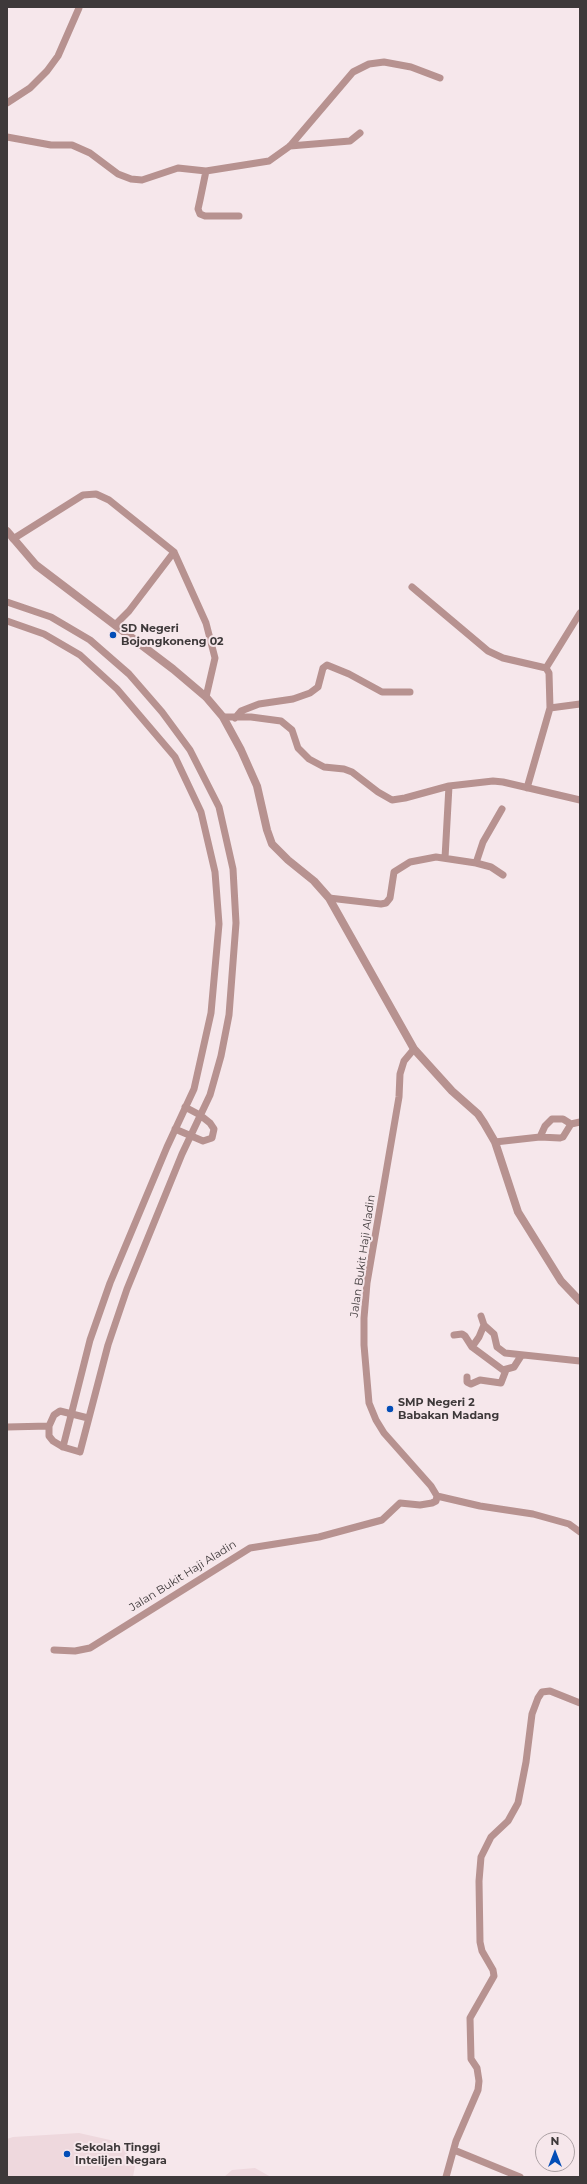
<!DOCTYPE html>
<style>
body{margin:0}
#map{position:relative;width:587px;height:2184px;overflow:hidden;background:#f6e7eb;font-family:Montserrat,sans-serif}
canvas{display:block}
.frame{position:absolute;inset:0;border:8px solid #3e393a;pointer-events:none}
.north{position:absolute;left:535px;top:2132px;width:40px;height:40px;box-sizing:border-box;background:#f6e7eb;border:1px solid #aca1a4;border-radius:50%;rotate:0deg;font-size:11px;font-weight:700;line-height:16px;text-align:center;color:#3e393a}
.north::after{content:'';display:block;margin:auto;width:14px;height:18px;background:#034db7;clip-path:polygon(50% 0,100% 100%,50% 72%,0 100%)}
</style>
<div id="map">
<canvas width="587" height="2184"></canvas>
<div class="frame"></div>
<div class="north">N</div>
</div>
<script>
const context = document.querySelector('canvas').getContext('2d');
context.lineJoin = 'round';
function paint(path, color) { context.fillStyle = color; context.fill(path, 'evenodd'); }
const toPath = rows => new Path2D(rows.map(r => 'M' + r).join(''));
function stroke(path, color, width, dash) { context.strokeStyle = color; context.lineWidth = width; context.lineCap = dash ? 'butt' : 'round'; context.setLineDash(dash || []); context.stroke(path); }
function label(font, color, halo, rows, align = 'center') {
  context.font = font + ' Montserrat,sans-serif'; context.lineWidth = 4; context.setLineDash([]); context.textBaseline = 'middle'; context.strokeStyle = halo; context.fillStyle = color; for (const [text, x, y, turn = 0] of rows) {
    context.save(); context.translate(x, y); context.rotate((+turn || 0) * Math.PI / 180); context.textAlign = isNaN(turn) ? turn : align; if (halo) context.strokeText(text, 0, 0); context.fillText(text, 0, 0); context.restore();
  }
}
paint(toPath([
 [79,2133,119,2142,135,2166,133,2177,7,2177,7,2139,13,2137],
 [255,2168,271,2177,224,2177,232,2170]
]), '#eed8dd');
stroke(toPath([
 [7,103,30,88,47,71,58,56,79,8],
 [7,137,51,145,72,145,90,153,118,174,131,179,142,180,178,168,206,171,269,161,290,146,353,72,369,64,384,62,411,67,440,78],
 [290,146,350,141,360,133],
 [206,171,200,200,198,209,200,214,205,216,239,216],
 [13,539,83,495,96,494,109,500,174,552,206,623,215,658,206,697],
 [412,587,488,651,503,658,546,668],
 [7,602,51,617,90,640,129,674,162,712,190,750,219,807,233,869,236,923,229,1015,221,1056,210,1095,182,1154,127,1289,108,1345,80,1452,63,1447,53,1441,49,1436,49,1426,54,1415,60,1411,88,1418],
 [7,621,44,634,80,655,117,689,175,757,201,812,215,872,219,924,211,1013,194,1089,167,1147,110,1283,90,1340,63,1447],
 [115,625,129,611,174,552],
 [546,668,580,613],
 [550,708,580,704],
 [223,717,251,717,281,721,292,730,298,748,309,759,324,767,344,769,352,772,378,792,392,800,405,798,449,786,493,781,503,782,580,800],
 [235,718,241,711,259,704,293,699,310,693,318,687,323,668,327,665,349,674,382,692,410,692],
 [527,788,550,708,549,673,546,668],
 [445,858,449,786],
 [476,863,483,842,502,809],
 [329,898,381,904,386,903,390,898,394,872,410,862,436,857,476,863,491,867,503,875],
 [175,1129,203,1141,212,1138,214,1129,210,1123,200,1115,185,1107],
 [540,1137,545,1126,552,1119,563,1119,571,1124],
 [495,1142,540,1137,560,1138,563,1137,571,1124,580,1122],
 [481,1316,484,1325,494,1334,497,1347,505,1353,580,1361],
 [454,1335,462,1334,465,1336,472,1347,503,1370,514,1367,521,1356],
 [472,1347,479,1337,484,1325],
 [467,1377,467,1382,471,1384,480,1380,501,1383,506,1370],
 [7,1427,49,1426],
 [437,1496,480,1506,533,1514,569,1524,580,1532],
 [54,1650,75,1651,90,1648,250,1548,319,1537,382,1520,400,1503,420,1505,432,1503,436,1501,437,1496,431,1486,384,1433,376,1420,369,1403,364,1345,364,1318,367,1283,399,1097,400,1074,404,1061,414,1049],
 [454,2150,520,2177],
 [446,2177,456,2141,478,2090,479,2081,477,2068,471,2059,470,2018,494,1976,493,1970,482,1951,480,1942,479,1881,481,1857,491,1837,508,1821,518,1803,526,1762,532,1714,538,1698,542,1692,550,1691,580,1703]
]), '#b79290', 7);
stroke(toPath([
 [7,531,36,565,173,669,206,697,223,717,241,750,257,786,267,830,272,844,288,860,314,881,329,898,414,1049,452,1091,478,1114,484,1123,495,1142,518,1212,561,1281,580,1301]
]), '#b79290', 8);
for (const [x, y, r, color] of [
 [113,635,4,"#034db7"],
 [390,1409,4,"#034db7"],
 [67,2154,4,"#034db7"]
]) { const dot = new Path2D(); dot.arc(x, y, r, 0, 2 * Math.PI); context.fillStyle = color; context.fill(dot); stroke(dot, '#f6e7eb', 1.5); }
label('bold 11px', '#3e393a', '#f6e7eb', [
 ["SD Negeri",121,629],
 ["Bojongkoneng 02",121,642],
 ["SMP Negeri 2",398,1403],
 ["Babakan Madang",398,1416],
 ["Sekolah Tinggi",75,2148],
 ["Intelijen Negara",75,2161]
], 'left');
label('11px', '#3e393a', '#f6e7eb', [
 ["Jalan Bukit Haji Aladin",363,1256,-82],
 ["Jalan Bukit Haji Aladin",183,1576,-32]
]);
</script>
